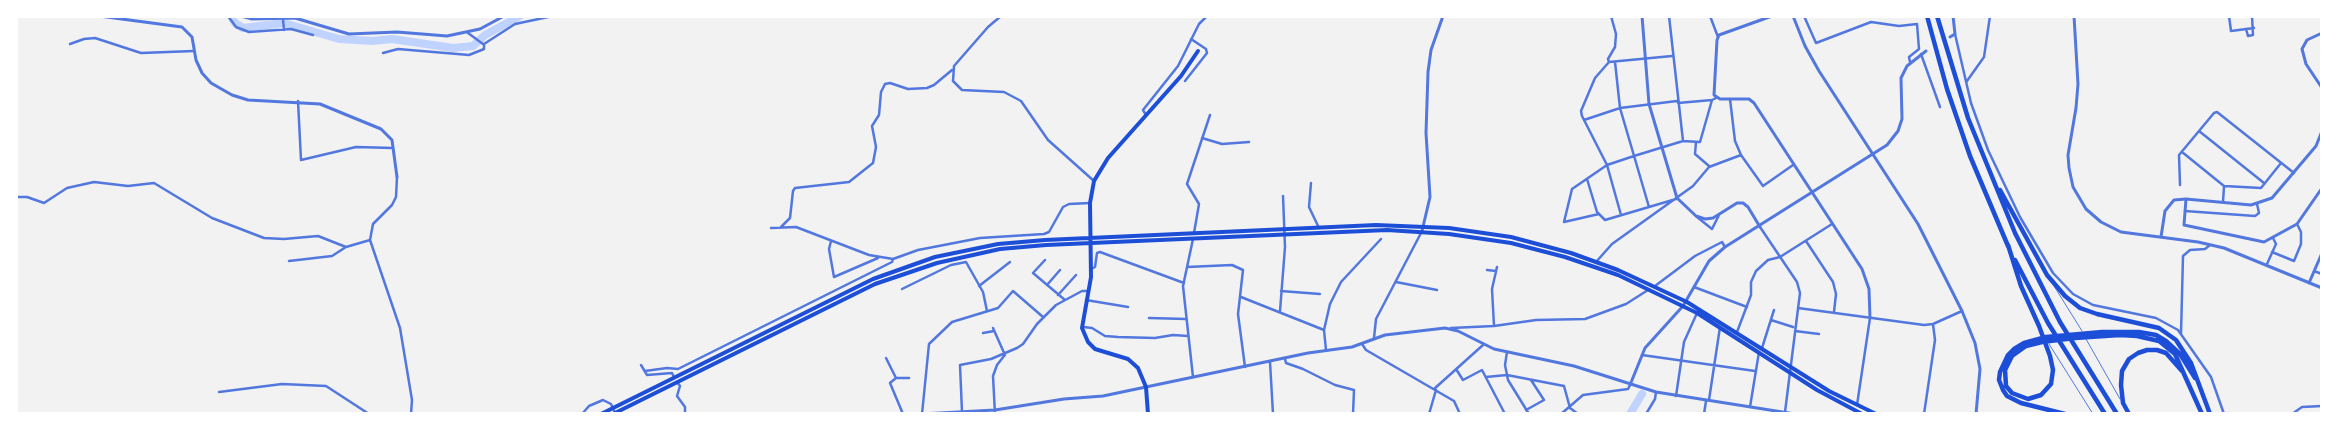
<!DOCTYPE html>
<style>
body{margin:0}
#map{position:relative;width:2338px;height:430px;overflow:hidden;background:#f2f2f2;font-family:Quicksand,sans-serif}
canvas{display:block}
.frame{position:absolute;inset:0;border:18px solid #fff;pointer-events:none}
</style>
<div id="map">
<canvas width="2338" height="430"></canvas>
<div class="frame"></div>
</div>
<script>
const context = document.querySelector('canvas').getContext('2d');
context.lineJoin = 'round';
const toPath = rows => new Path2D(rows.map(r => 'M' + r).join(''));
function stroke(path, color, width, dash) { context.strokeStyle = color; context.lineWidth = width; context.lineCap = dash ? 'butt' : 'round'; context.setLineDash(dash || []); context.stroke(path); }
stroke(toPath([
 [231,16,235,23,243,28,284,23,339,39,372,41,392,39,453,48,473,46,485,35,520,16],
 [1630,414,1642,394]
]), '#bfd3fe', 8);
stroke(toPath([
 [2054,286,2082,331],
 [2086,339,2120,399],
 [2049,344,2093,414]
]), '#5277de', 1);
stroke(toPath([
 [228,16,236,27,249,32,291,29,313,35],
 [567,16,612,16],
 [1001,16,988,27,954,66,953,81,962,90,1004,92,1021,101,1048,140,1094,181],
 [1611,16,1616,34,1615,47,1608,59,1609,62,1595,78,1581,111,1582,116,1607,165,1621,215],
 [1669,16,1683,141],
 [1710,16,1718,37],
 [1804,16,1816,43,1871,22,1899,26,1917,24,1919,49,1909,57,1910,62],
 [2229,16,2231,31,2254,28],
 [283,19,284,30],
 [2246,29,2248,36,2253,35,2252,16],
 [468,33,483,44],
 [1955,34,1971,103,1988,150,2020,217,2053,273,2073,294,2093,305,2156,318,2178,330,2211,377,2224,414],
 [70,44,84,39,95,38,141,53,194,51],
 [484,44,515,24,553,16],
 [383,53,398,49,469,55,484,49,484,44],
 [1921,54,1940,107],
 [1609,62,1672,56],
 [1615,62,1620,108,1649,207],
 [1185,81,1207,53,1206,49,1191,39],
 [1967,81,1984,57,1990,16],
 [1730,99,1735,141,1741,155,1763,186,1793,165],
 [298,101,301,160,356,147,393,148],
 [1678,103,1712,100,1716,98],
 [1146,115,1143,110,1178,66,1199,24,1207,16],
 [1584,120,1620,108,1677,101],
 [2199,131,2264,183],
 [1202,138,1222,144,1249,142],
 [1696,142,1695,154,1709,166],
 [2182,152,2224,186,2261,188,2281,163],
 [397,177,396,197,392,205,373,224,370,240,400,328,412,400,411,414],
 [1587,179,1597,212,1605,220,1676,199],
 [1311,183,1309,207,1319,228],
 [2180,185,2179,155,2214,113,2217,112,2294,173],
 [16,197,27,197,44,203,67,188,94,182,128,186,154,183,212,218,264,238,284,239,318,236,346,247],
 [2223,202,2224,186],
 [2185,211,2255,216,2259,213,2257,204],
 [1599,214,1564,222,1572,189,1607,165,1634,156,1683,141,1700,142,1712,100],
 [1697,217,1712,229,1719,215],
 [781,227,790,218,793,191,795,188,849,182,873,163,876,147,872,126,879,115,881,92,885,84,890,83,908,89,927,88,934,85,952,70],
 [1760,227,1797,282,1800,293,1785,412],
 [771,228,796,227,869,255,893,259,918,250,980,238,1044,234,1049,232,1063,207,1069,204,1090,203],
 [1194,233,1199,204,1187,184,1210,115],
 [831,241,829,249,834,277,878,258],
 [1806,241,1833,282,1836,294,1834,312],
 [2272,252,2294,261,2301,244,2301,232,2297,224],
 [1045,260,1033,273,1065,300],
 [289,261,332,256,346,247,370,240],
 [1596,262,1612,244,1693,186,1709,167,1741,155],
 [2267,264,2276,244,2273,238],
 [1187,267,1232,265,1243,270,1238,314,1245,367],
 [1091,269,1095,267,1097,253,1100,252,1184,283],
 [1487,270,1496,271],
 [2314,271,2322,274],
 [1396,282,1437,290],
 [1047,285,1060,270],
 [979,286,1010,262],
 [1655,286,1695,256,1722,242,1725,247],
 [1694,287,1747,307],
 [902,289,951,265,966,262,983,292,987,311],
 [1281,291,1320,294],
 [1058,295,1076,275],
 [1241,297,1324,330],
 [1086,300,1128,307],
 [1798,308,1924,325,1933,324,1962,311],
 [1280,311,1285,247,1283,196],
 [1149,318,1186,319],
 [1771,320,1793,327],
 [1494,326,1492,289,1497,267],
 [1083,327,1092,328,1105,336,1118,337,1155,338,1173,335,1188,336],
 [993,328,1005,355],
 [1451,328,1494,326,1536,320,1585,319,1626,304,1648,290],
 [1795,331,1819,334],
 [1737,332,1751,295,1751,282,1756,271,1768,260,1780,257,1832,224],
 [983,333,994,331],
 [2181,334,2183,256,2190,250,2205,249,2210,245],
 [1374,338,1376,319,1421,233],
 [1362,344,1366,350,1454,401,1460,414],
 [1762,348,1774,310],
 [1326,350,1324,330,1330,304,1341,282,1381,239],
 [1507,352,1505,365,1508,380,1529,414],
 [1642,355,1755,371],
 [886,358,896,378],
 [1285,359,1286,363,1303,369,1335,385,1354,390,1353,414],
 [1270,362,1273,414],
 [641,365,647,375,672,373,674,377],
 [1456,369,1463,380,1482,370,1505,414],
 [645,371,667,368,678,369,892,262,893,259],
 [1193,377,1183,286,1193,239],
 [1486,377,1507,375,1564,386,1570,408,1578,414],
 [677,382,680,386,677,396,685,407,685,414],
 [1434,389,1483,345],
 [219,392,282,384,326,386,369,414],
 [1676,396,1684,342,1697,313],
 [1709,400,1720,327],
 [1857,405,1870,318],
 [1750,407,1759,352],
 [1526,410,1544,400,1531,380],
 [962,412,960,365,991,359,1017,348,1023,344,1037,324,1056,305,1082,291,1088,291],
 [582,414,589,406,603,400,611,404,615,413],
 [903,414,890,383,896,378,909,378],
 [922,414,929,344,952,322,998,308,1013,291,1043,317],
 [995,414,993,376,997,365,1004,356],
 [1029,414,1082,414],
 [1429,414,1436,390],
 [1561,414,1583,395,1628,389,1630,385],
 [1646,414,1655,399,1656,392],
 [1704,414,1706,401],
 [1924,414,1935,340,1933,324],
 [2292,414,2302,407,2322,406]
]), '#5277de', 2.5);
stroke(toPath([
 [99,16,182,27,192,37,196,60,202,73,211,83,232,95,248,100,320,104,381,129,392,140,397,177],
 [241,16,252,19,295,18,349,34,397,32,447,36,480,29,504,16],
 [1642,16,1649,104,1677,198,1696,216,1705,219,1713,218,1737,203,1743,203,1748,207,1760,227],
 [1772,16,1719,35,1717,40,1714,95,1720,99,1749,99,1754,103,1862,269,1869,289,1870,318],
 [1793,16,1805,46,1819,71,1918,224,1962,311,1975,343,1980,369,1976,414],
 [2074,16,2078,84,2076,108,2068,155,2069,168,2073,187,2086,209,2101,222,2121,232,2198,242,2224,248,2322,288],
 [2322,33,2307,40,2302,49,2306,64,2322,88],
 [1950,37,1955,34,1953,16],
 [2186,199,2184,225,2264,242,2297,224,2322,188],
 [1422,231,1430,197,1426,133,1428,72,1431,50,1443,16],
 [2161,237,2165,211,2174,200,2186,199,2251,205,2272,198,2316,146,2322,131],
 [2309,283,2322,253],
 [1630,385,1645,348,1683,306,1709,261,1725,247,1887,145,1898,131,1902,119,1901,78,1907,66,1926,51],
 [921,414,995,410,1064,399,1103,396,1308,353,1352,347,1385,335,1445,328,1458,331,1494,349,1574,366,1656,392,1795,414]
]), '#5277de', 3);
stroke(toPath([
 [601,414,873,279,935,257,998,244,1045,240,1376,225,1449,228,1511,237,1571,253,1618,270,1687,302,1829,391,1876,414],
 [613,414,875,284,937,263,1000,249,1046,245,1387,230,1449,234,1511,243,1565,257,1618,275,1697,313,1817,390,1862,414],
 [1148,414,1146,387,1138,368,1128,359,1095,349,1088,342,1082,328,1091,277,1090,203,1094,181,1108,158,1181,76,1198,51]
]), '#1d4ed8', 4);
stroke(toPath([
 [1927,16,1947,89,1970,156,2008,246],
 [1937,16,1968,118,2015,233,2060,322,2117,414],
 [2000,190,2047,275,2065,296,2080,308,2097,314,2159,328,2176,340,2191,363,2210,414],
 [2008,245,2021,286,2039,326,2050,356,2053,370,2051,384,2041,395,2028,399,2012,393,2006,386,2005,370,2012,356,2026,346,2042,342,2075,338,2120,335,2137,336,2159,341,2175,354,2202,414],
 [2015,260,2048,323,2105,414],
 [2065,414,2021,403,2007,396,2003,390,1999,380,2000,372,2008,355,2014,349,2024,343,2046,337,2102,332,2139,332,2156,335,2166,341,2180,354,2195,378],
 [2129,414,2123,403,2121,385,2122,371,2129,359,2138,353,2147,350,2157,350,2166,353,2182,371]
]), '#1d4ed8', 4.5);
</script>
